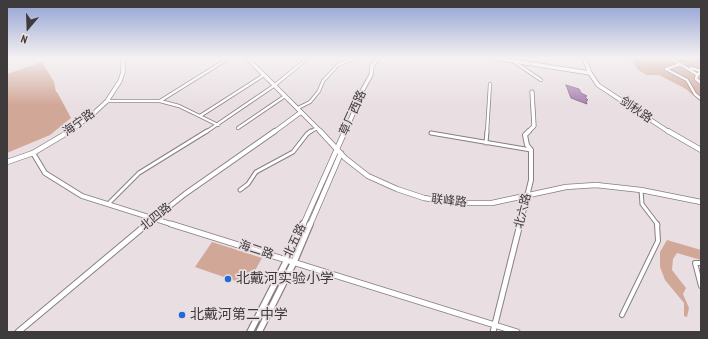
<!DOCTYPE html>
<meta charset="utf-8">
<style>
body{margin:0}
#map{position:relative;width:708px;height:339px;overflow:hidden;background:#e9dfe2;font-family:"PT Sans Narrow",sans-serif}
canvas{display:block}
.frame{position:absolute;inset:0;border:8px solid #3f3b3c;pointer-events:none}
.north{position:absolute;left:8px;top:8px;width:40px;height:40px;-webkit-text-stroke:3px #e9dfe2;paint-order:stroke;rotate:199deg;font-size:11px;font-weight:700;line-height:16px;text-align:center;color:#3f3b3c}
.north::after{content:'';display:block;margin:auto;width:14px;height:18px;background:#3f3b3c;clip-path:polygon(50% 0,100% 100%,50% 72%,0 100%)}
</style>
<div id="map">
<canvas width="708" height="339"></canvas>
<div class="frame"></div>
<div class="north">N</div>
</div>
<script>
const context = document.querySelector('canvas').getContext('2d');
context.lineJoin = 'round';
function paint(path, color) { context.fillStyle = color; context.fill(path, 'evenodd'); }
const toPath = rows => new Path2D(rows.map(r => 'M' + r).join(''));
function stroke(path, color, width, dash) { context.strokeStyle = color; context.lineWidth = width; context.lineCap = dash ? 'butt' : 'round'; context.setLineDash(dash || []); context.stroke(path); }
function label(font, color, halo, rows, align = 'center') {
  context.font = font + ' "PT Sans Narrow","Noto Sans SC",sans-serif'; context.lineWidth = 3.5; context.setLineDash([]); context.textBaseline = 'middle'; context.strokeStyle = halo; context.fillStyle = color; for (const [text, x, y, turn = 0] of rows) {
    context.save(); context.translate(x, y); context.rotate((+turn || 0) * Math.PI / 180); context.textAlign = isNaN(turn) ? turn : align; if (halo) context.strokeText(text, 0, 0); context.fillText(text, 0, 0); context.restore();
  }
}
paint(toPath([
 [630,58,701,58,701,102,686,89,659,75,647,75,638,70],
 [42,62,54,82,56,92,57,92,71,118,50,135,7,153,7,74],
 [667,240,701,250,701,260,677,253,673,259,672,270,686,288,683,294,689,308,687,317,684,316,684,303,665,280,660,267,660,252],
 [212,242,262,258,247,285,195,267]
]), '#d1a798');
const water = toPath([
 [566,85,579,89,581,93,587,96,585,97,588,100,586,101,587,104,571,98,566,85]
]);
paint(water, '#a982b2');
stroke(water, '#896d8f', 1);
const minorFar2 = toPath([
 [514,58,513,61,541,80],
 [670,58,698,75],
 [691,68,701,71],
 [666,69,687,80,695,94,701,99],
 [666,69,681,64],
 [701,72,697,75,696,79,701,83],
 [107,101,160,101,179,106,218,125],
 [160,101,229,58],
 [298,108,310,102,319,91,323,81,338,65,354,58],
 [200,116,264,75],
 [238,128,285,96],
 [206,132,275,85,308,58],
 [310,132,317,128],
 [487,132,490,84]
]);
const minorFar1 = toPath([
 [431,133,531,150],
 [486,143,487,131],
 [240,190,248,184,256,172,293,152,307,134,311,131],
 [641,190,642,204,658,225],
 [108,204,139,173,207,131]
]);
const minor = toPath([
 [701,263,695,263,701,286],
 [622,315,658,241,657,224]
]);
const tertiaryFar2 = toPath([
 [494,58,590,73],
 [274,132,301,112],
 [528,132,534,126,532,92]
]);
const tertiaryFar1 = toPath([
 [33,153,45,173,82,196,174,225],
 [146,225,185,194,275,131],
 [520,225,531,180,531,150,527,145,525,135,529,131]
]);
const tertiary = toPath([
 [171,224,517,332],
 [18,332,147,224],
 [493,332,520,224]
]);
const secondaryFar2 = toPath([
 [247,58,321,132],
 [584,58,590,73,598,85,669,132],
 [68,132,92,115,107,101,120,81,123,72,123,58],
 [345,132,357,105,357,100,371,75,372,66,378,58]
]);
const secondaryFar1 = toPath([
 [320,131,345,158,368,176,397,189,424,198,454,203,492,203,566,187,596,185,641,190,701,202],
 [668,131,701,150],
 [7,162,33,153,70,131],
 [303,225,345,131],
 [310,225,341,153]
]);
const secondary = toPath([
 [250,332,287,260,303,224],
 [259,332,294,262,310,224]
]);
stroke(minorFar2, '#887f82', 4);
stroke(minorFar1, '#887f82', 5);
stroke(minor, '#887f82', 6);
stroke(tertiaryFar2, '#887f82', 5);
stroke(tertiaryFar1, '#887f82', 6);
stroke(tertiary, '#887f82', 7);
stroke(secondaryFar2, '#887f82', 5);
stroke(secondaryFar1, '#887f82', 6);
stroke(secondary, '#887f82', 8);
stroke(minorFar2, '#fff', 2.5);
stroke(minorFar1, '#fff', 3);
stroke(minor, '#fff', 4);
stroke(tertiaryFar2, '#fff', 3.5);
stroke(tertiaryFar1, '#fff', 4);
stroke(tertiary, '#fff', 5);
stroke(secondaryFar2, '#fff', 3.5);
stroke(secondaryFar1, '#fff', 4.5);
stroke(secondary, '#fff', 5.5);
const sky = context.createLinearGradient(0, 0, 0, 105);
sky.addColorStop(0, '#8fa0d2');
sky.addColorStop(0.55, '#f5f1f2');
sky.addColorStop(1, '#f5f1f200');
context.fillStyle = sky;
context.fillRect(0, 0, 708, 105);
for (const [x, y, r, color] of [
 [228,279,4,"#236ad6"],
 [182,315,4,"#236ad6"]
]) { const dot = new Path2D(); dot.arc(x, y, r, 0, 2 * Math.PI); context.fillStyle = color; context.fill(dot); stroke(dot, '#e9dfe2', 1.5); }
label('12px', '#3f3b3c', '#e9dfe2', [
 ["剑秋路",636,110,34],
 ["草厂西路",353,113,-66],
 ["海宁路",79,123,-36],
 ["联峰路",449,201,6],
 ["北六路",523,211,-76],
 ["北四路",156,217,-39],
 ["北五路",295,241,-65],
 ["海二路",256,250,18]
]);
label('14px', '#3f3b3c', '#e9dfe2', [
 ["北戴河实验小学",236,279],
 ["北戴河第二中学",190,315]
], 'left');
</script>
